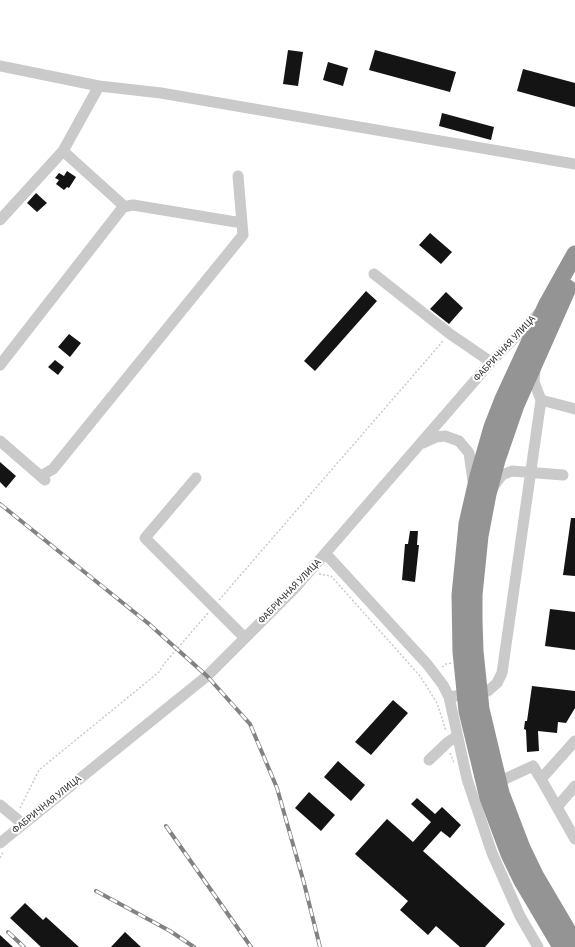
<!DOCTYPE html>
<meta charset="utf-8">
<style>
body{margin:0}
canvas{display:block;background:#fff}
</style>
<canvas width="575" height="947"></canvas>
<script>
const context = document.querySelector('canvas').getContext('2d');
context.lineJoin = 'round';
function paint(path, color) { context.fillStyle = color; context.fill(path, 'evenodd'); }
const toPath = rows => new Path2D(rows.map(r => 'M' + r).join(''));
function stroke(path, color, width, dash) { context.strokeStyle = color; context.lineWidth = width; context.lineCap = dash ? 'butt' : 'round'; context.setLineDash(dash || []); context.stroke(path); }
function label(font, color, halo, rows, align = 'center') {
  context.font = font + ' "Source Sans 3",sans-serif'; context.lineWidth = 4; context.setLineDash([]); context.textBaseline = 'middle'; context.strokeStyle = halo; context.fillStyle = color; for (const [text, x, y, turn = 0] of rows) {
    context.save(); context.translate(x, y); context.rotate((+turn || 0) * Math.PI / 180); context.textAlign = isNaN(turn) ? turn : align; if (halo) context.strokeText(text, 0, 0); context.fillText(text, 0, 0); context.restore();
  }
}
paint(toPath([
 [288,50,303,52,298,86,283,84],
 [375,50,456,72,450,92,369,70],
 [328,62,348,68,343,86,323,80],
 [523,69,575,83,575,107,517,91],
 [442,113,494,127,491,140,439,126],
 [67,171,76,177,69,188,67,187,64,190,56,184,59,180,55,178,59,173,64,176],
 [36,193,47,203,37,212,27,203],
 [430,233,452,252,441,264,419,245],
 [366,291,377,301,315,371,304,361],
 [446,292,463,308,449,324,430,309],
 [69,334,81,343,70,357,58,347],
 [55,360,64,367,58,375,48,367],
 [0,462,16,476,6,488,0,482],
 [571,518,575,518,575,576,563,575],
 [410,531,418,531,417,545,419,545,415,582,402,580,405,544,408,544],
 [550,609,575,612,575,650,545,646],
 [532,686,575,691,575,708,566,723,558,722,557,733,538,731,539,751,527,752,526,730,524,729,525,721,527,721],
 [393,700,408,713,371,755,355,742],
 [338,761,365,785,351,801,324,777],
 [309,792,335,815,321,831,295,808],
 [417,798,435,814,442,807,461,825,450,838,441,831,423,851,505,924,485,947,460,947,436,926,428,935,400,910,408,901,355,854,387,819,413,842,431,822,411,804],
 [25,903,43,920,46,917,79,947,41,947,10,918],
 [125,932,141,947,111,947],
 [0,935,13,947,0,947]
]), '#141414');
stroke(toPath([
 [319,574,331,576,420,676,437,703,446,731],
 [219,600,443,341],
 [442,667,446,664,451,663],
 [450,753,454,763],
 [20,808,39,770,159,672,164,664,208,613],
 [0,858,3,852]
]), '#cacaca', 1.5, [2, 2]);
stroke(toPath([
 [0,66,99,86,161,93,575,164],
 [123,207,133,205,242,223],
 [0,220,63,151,99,86],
 [374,274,450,334,491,362],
 [0,365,124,206,63,151],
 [541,400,575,409],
 [0,441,45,480],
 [423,443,436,437,445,436,459,441,469,453,473,481],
 [41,476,53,469,243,235,238,176],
 [196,478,145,538,245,638],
 [493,487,502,475,512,471,563,475],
 [326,554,427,664,443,685,449,697,453,715,467,779,492,853,520,916,538,947],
 [449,697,488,691,497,683,502,673,541,400,534,382,535,369],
 [575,741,541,779,575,839],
 [429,760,448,742,457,736],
 [494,784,533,766,541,779],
 [0,805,23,824],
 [557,807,575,786],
 [0,843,207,676,296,587,491,362,540,312]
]), '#cacaca', 11);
stroke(toPath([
 [568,288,516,405,497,460,488,494,480,536,474,595,474,620,475,651,481,709,501,793,522,848,535,875,575,943],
 [561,947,522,881,509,854,488,798,467,711,461,652,460,595,467,524,478,476,492,427,503,399,546,306,575,254]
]), '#949494', 17);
const rail = toPath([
 [0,504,149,624,207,676,250,724,277,788,304,883,320,947],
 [166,826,251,947],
 [96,891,170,931,194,947],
 [8,932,24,947]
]);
stroke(rail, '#828282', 4);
stroke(rail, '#fff', 2.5, [8]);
label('10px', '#2d2d2d', '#fff', [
 ["ФАБРИЧНАЯ УЛИЦА",505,349,-47],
 ["ФАБРИЧНАЯ УЛИЦА",290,592,-46],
 ["ФАБРИЧНАЯ УЛИЦА",47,805,-39]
]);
</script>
